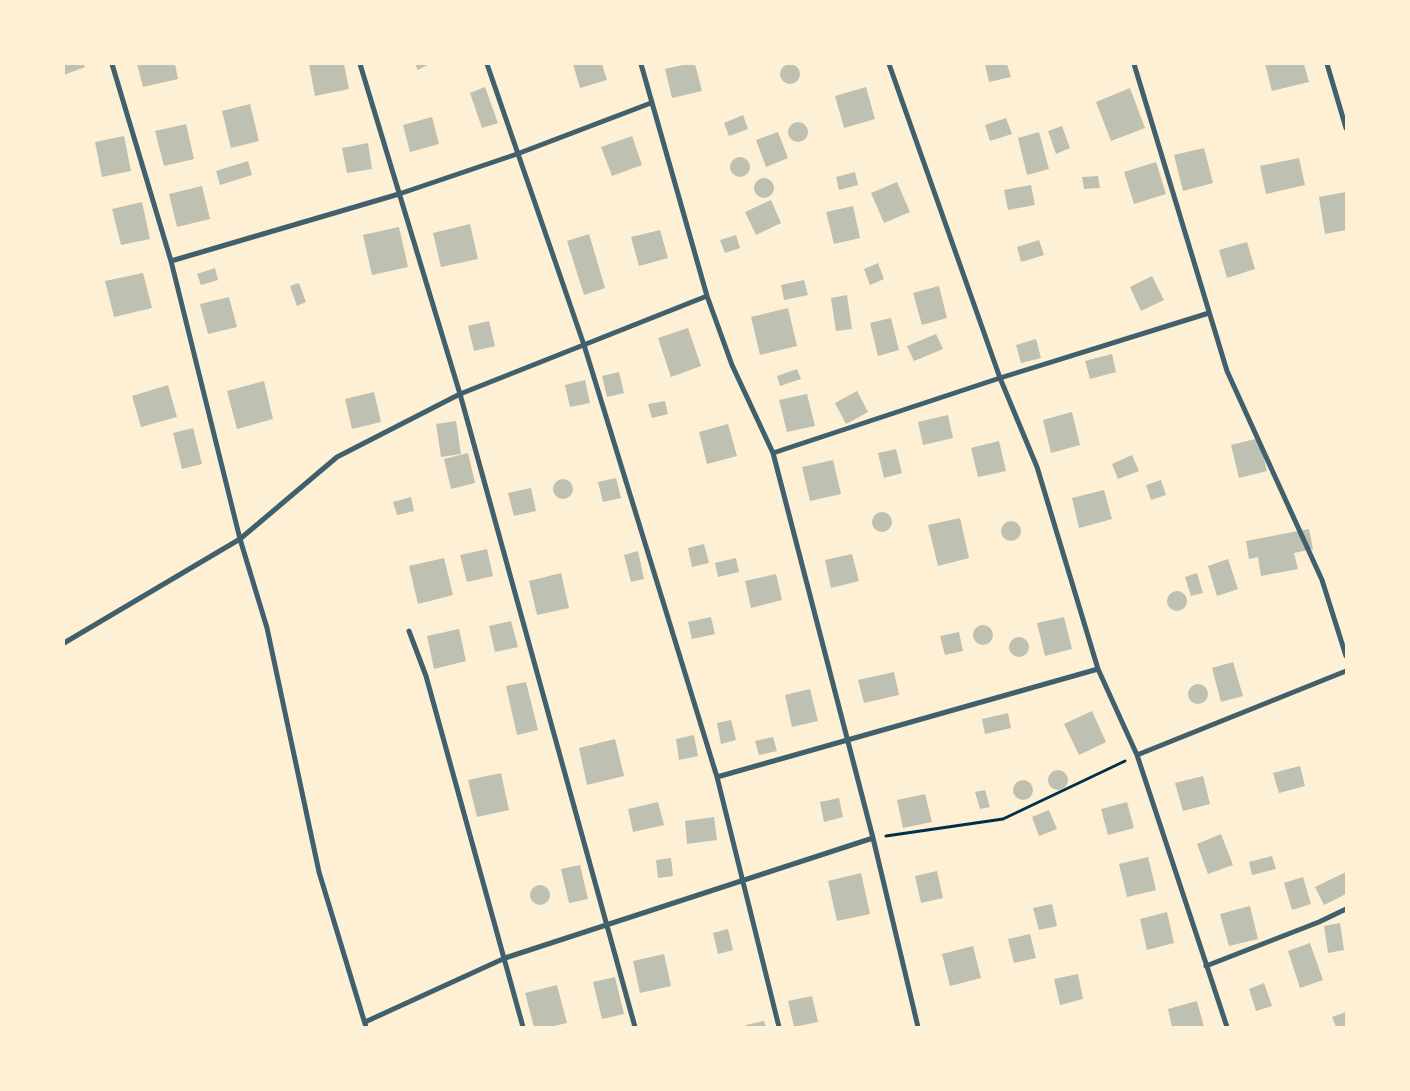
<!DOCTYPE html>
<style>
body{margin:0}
#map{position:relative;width:1410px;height:1091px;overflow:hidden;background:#fdf0d5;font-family:Helvetica,sans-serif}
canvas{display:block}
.frame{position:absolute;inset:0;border:65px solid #fdf0d5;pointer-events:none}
</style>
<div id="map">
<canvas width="1410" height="1091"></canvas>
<div class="frame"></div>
</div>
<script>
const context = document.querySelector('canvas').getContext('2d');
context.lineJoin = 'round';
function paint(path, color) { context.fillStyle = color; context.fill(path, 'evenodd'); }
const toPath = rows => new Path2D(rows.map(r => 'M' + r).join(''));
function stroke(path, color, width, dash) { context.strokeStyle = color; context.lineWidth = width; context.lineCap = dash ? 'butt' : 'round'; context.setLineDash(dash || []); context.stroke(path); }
paint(toPath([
 '780 74a10 10 0 1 1 20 0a10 10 0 1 1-20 0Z',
 [64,64,84,64,85,67,64,75],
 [137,64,175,64,178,79,143,87],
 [309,64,344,64,349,89,315,96],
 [415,64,429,64,418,70],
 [573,64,602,64,607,80,580,88],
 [687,64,695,64,702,91,672,98,665,69],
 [985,64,1007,64,1011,77,989,82],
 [1265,64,1304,64,1309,82,1272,91],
 [485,87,498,123,482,128,470,93],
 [866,87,875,119,844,128,835,96],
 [1130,88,1145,128,1111,141,1096,102],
 [250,104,259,141,231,148,222,111],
 [743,115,748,129,729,136,724,123],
 [432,117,439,144,410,152,403,125],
 [1006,118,1012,134,990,141,985,125],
 '788 132a10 10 0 1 1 20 0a10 10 0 1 1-20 0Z',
 [186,124,194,159,164,166,155,131],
 [1062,126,1070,148,1056,154,1048,131],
 [778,132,788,158,766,167,756,140],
 [1039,132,1049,169,1027,175,1018,138],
 [124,136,131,171,102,177,95,142],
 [632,136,642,165,612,176,601,147],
 [368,143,372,169,347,173,342,148],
 [1204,148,1213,183,1183,191,1174,155],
 '730 167a10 10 0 1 1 20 0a10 10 0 1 1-20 0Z',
 [1299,158,1305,185,1266,194,1260,166],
 [248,161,252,175,220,185,216,171],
 [1156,162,1166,194,1134,204,1124,172],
 [855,172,858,185,839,190,836,177],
 [1098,176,1100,188,1084,189,1082,177],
 '754 188a10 10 0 1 1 20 0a10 10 0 1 1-20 0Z',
 [897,182,910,212,884,223,871,193],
 [1031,185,1035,205,1008,210,1004,190],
 [202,186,210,219,177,227,169,194],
 [1346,192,1346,230,1325,234,1319,197],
 [771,200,781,223,756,235,745,212],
 [142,202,150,239,121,245,112,209],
 [853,206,860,238,834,244,826,212],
 [470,224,478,259,441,267,433,233],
 [399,227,408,267,372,275,363,235],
 [660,230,668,258,639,266,631,237],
 [589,234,605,288,584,295,567,241],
 [736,235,740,248,725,253,720,240],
 [1039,240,1044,255,1021,262,1017,247],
 [1247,242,1255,269,1227,278,1219,250],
 [878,263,884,279,870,285,864,269],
 [215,268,218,280,201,285,197,274],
 [143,273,152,308,114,317,105,281],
 [1152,276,1164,300,1141,311,1130,287],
 [804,280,808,295,784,300,781,285],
 [299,283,306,302,297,306,290,286],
 [939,286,947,318,922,325,913,293],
 [847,295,852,329,836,331,831,298],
 [229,297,237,327,208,334,200,304],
 [788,308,797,346,760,355,751,317],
 [891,318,899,350,878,356,870,323],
 [489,321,495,346,474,351,468,326],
 [688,328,701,366,671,377,658,338],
 [936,334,943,349,914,361,907,346],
 [1036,339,1041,358,1021,363,1016,345],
 [1112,354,1116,372,1090,379,1085,361],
 [797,369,801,379,780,386,777,376],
 [619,372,624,393,607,397,602,376],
 [585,380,590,403,570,407,565,385],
 [264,381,273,419,237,429,227,391],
 [168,385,177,417,141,427,132,396],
 [857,391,868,412,846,424,835,403],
 [374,392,381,422,352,429,345,399],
 [807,394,815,426,787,432,779,400],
 [665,401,668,414,652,418,648,404],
 [1072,412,1080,445,1051,453,1043,420],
 [948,415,953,438,923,445,918,422],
 [456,421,461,454,441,457,436,424],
 [728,424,737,456,707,464,699,432],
 [193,428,202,464,182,469,173,433],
 [1259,438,1267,471,1239,478,1231,445],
 [999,441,1006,471,978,477,971,448],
 [896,449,902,473,884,478,878,453],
 [468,453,475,483,451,489,444,459],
 [1132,455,1139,471,1118,479,1112,464],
 [833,460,841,494,810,501,802,467],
 [616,478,621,498,603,502,598,482],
 '553 489a10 10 0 1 1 20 0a10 10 0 1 1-20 0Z',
 [1161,480,1166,495,1151,500,1146,485],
 [531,488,536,511,514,516,508,493],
 [1104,490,1112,519,1079,528,1072,498],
 [411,497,414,511,397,515,393,502],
 '872 522a10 10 0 1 1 20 0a10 10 0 1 1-20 0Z',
 [960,518,969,558,938,566,928,525],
 '1001 531a10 10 0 1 1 20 0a10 10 0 1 1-20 0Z',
 [1309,529,1313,549,1294,553,1298,569,1261,576,1258,557,1249,559,1246,541],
 [704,544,709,563,692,567,688,548],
 [487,549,493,576,467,582,460,555],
 [638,551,644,579,631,582,624,555],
 [852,554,859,581,831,588,825,560],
 [444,558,453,595,418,604,409,566],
 [736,558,739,572,718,577,715,563],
 [1228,559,1238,589,1217,596,1208,566],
 [561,573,569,608,537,615,529,581],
 [1197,573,1203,593,1191,596,1185,577],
 [776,574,782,600,751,608,745,581],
 '1167 601a10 10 0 1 1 20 0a10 10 0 1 1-20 0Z',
 [711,617,715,634,692,639,688,622],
 [1064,617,1072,649,1045,656,1037,623],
 [511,621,518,647,495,652,489,626],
 '973 635a10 10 0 1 1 20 0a10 10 0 1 1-20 0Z',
 [459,629,466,661,434,669,427,636],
 [959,632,963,651,945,655,940,636],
 '1009 647a10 10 0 1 1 20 0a10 10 0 1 1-20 0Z',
 [1233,662,1243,696,1221,702,1212,668],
 [894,672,899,695,864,703,858,680],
 [526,682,538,730,517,735,506,686],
 '1188 694a10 10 0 1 1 20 0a10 10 0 1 1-20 0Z',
 [810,689,818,721,792,727,785,695],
 [1092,711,1106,742,1079,755,1064,724],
 [1008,713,1011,728,985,734,982,719],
 [731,720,736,740,721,744,717,723],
 [694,735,698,756,679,760,676,739],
 [773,737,777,751,759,755,755,741],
 [615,739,624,776,587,785,579,748],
 [1300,766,1305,786,1279,793,1273,773],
 '1048 780a10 10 0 1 1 20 0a10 10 0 1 1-20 0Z',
 [501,773,509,810,477,817,468,780],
 [1203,776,1210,804,1183,811,1175,783],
 '1013 790a10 10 0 1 1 20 0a10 10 0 1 1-20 0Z',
 [985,790,990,807,980,809,975,792],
 [925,794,932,822,903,828,897,800],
 [839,798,843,817,824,822,820,802],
 [658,802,664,825,633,832,628,809],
 [1127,802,1134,828,1108,835,1101,809],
 [1049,810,1057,829,1039,836,1032,817],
 [714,817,717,840,687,844,685,821],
 [1221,834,1233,865,1208,874,1197,844],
 [1272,856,1276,869,1252,875,1249,862],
 [1148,857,1156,890,1127,897,1119,864],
 [671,858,673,876,658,878,656,860],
 [580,865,588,899,569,903,561,869],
 [937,871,943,898,921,903,915,876],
 [1346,872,1346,894,1324,905,1315,887],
 [861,873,870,914,837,921,828,881],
 [1303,877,1311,904,1292,910,1284,883],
 '530 895a10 10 0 1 1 20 0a10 10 0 1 1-20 0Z',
 [1052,904,1057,926,1039,930,1033,908],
 [1250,906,1258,939,1229,946,1220,914],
 [1167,912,1174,943,1147,950,1140,919],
 [1340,923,1344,950,1328,953,1324,926],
 [728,929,733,950,718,954,713,933],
 [1030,934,1036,958,1014,963,1008,939],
 [1310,943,1323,980,1300,988,1288,951],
 [973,946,981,978,950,986,942,954],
 [664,954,671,986,640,993,633,961],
 [1078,974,1083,999,1060,1005,1054,979],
 [615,977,624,1014,602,1019,593,982],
 [1264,983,1272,1006,1256,1011,1249,989],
 [557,985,567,1023,549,1027,534,1027,525,993],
 [812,996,818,1022,794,1027,788,1001],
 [1197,1001,1204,1027,1172,1027,1168,1009],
 [1346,1012,1346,1027,1336,1027,1332,1017],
 [764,1021,766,1027,746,1027,746,1025]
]), '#bec0b2');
stroke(toPath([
 [886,836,1003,819,1125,761]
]), '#003049', 3);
stroke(toPath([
 [112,64,171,261,240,539,267,628,319,872,366,1027],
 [360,64,460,394,635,1027],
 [487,64,584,345,717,777,779,1027],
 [641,64,707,296,732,365,773,453,873,838,918,1027],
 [889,64,1000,378,1037,467,1098,669,1137,755,1227,1027],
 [1134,64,1227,371,1322,580,1346,656],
 [1327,64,1346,128],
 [171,261,399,194,517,154,651,103],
 [773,453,1000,378,1209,313],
 [409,631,426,676,523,1027],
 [64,643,240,539,337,457,460,394,707,296],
 [1137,755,1346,671],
 [717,777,1098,669],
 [1206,966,1319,922,1346,909],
 [365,1022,505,958,873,838]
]), '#3f606c', 5);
</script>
